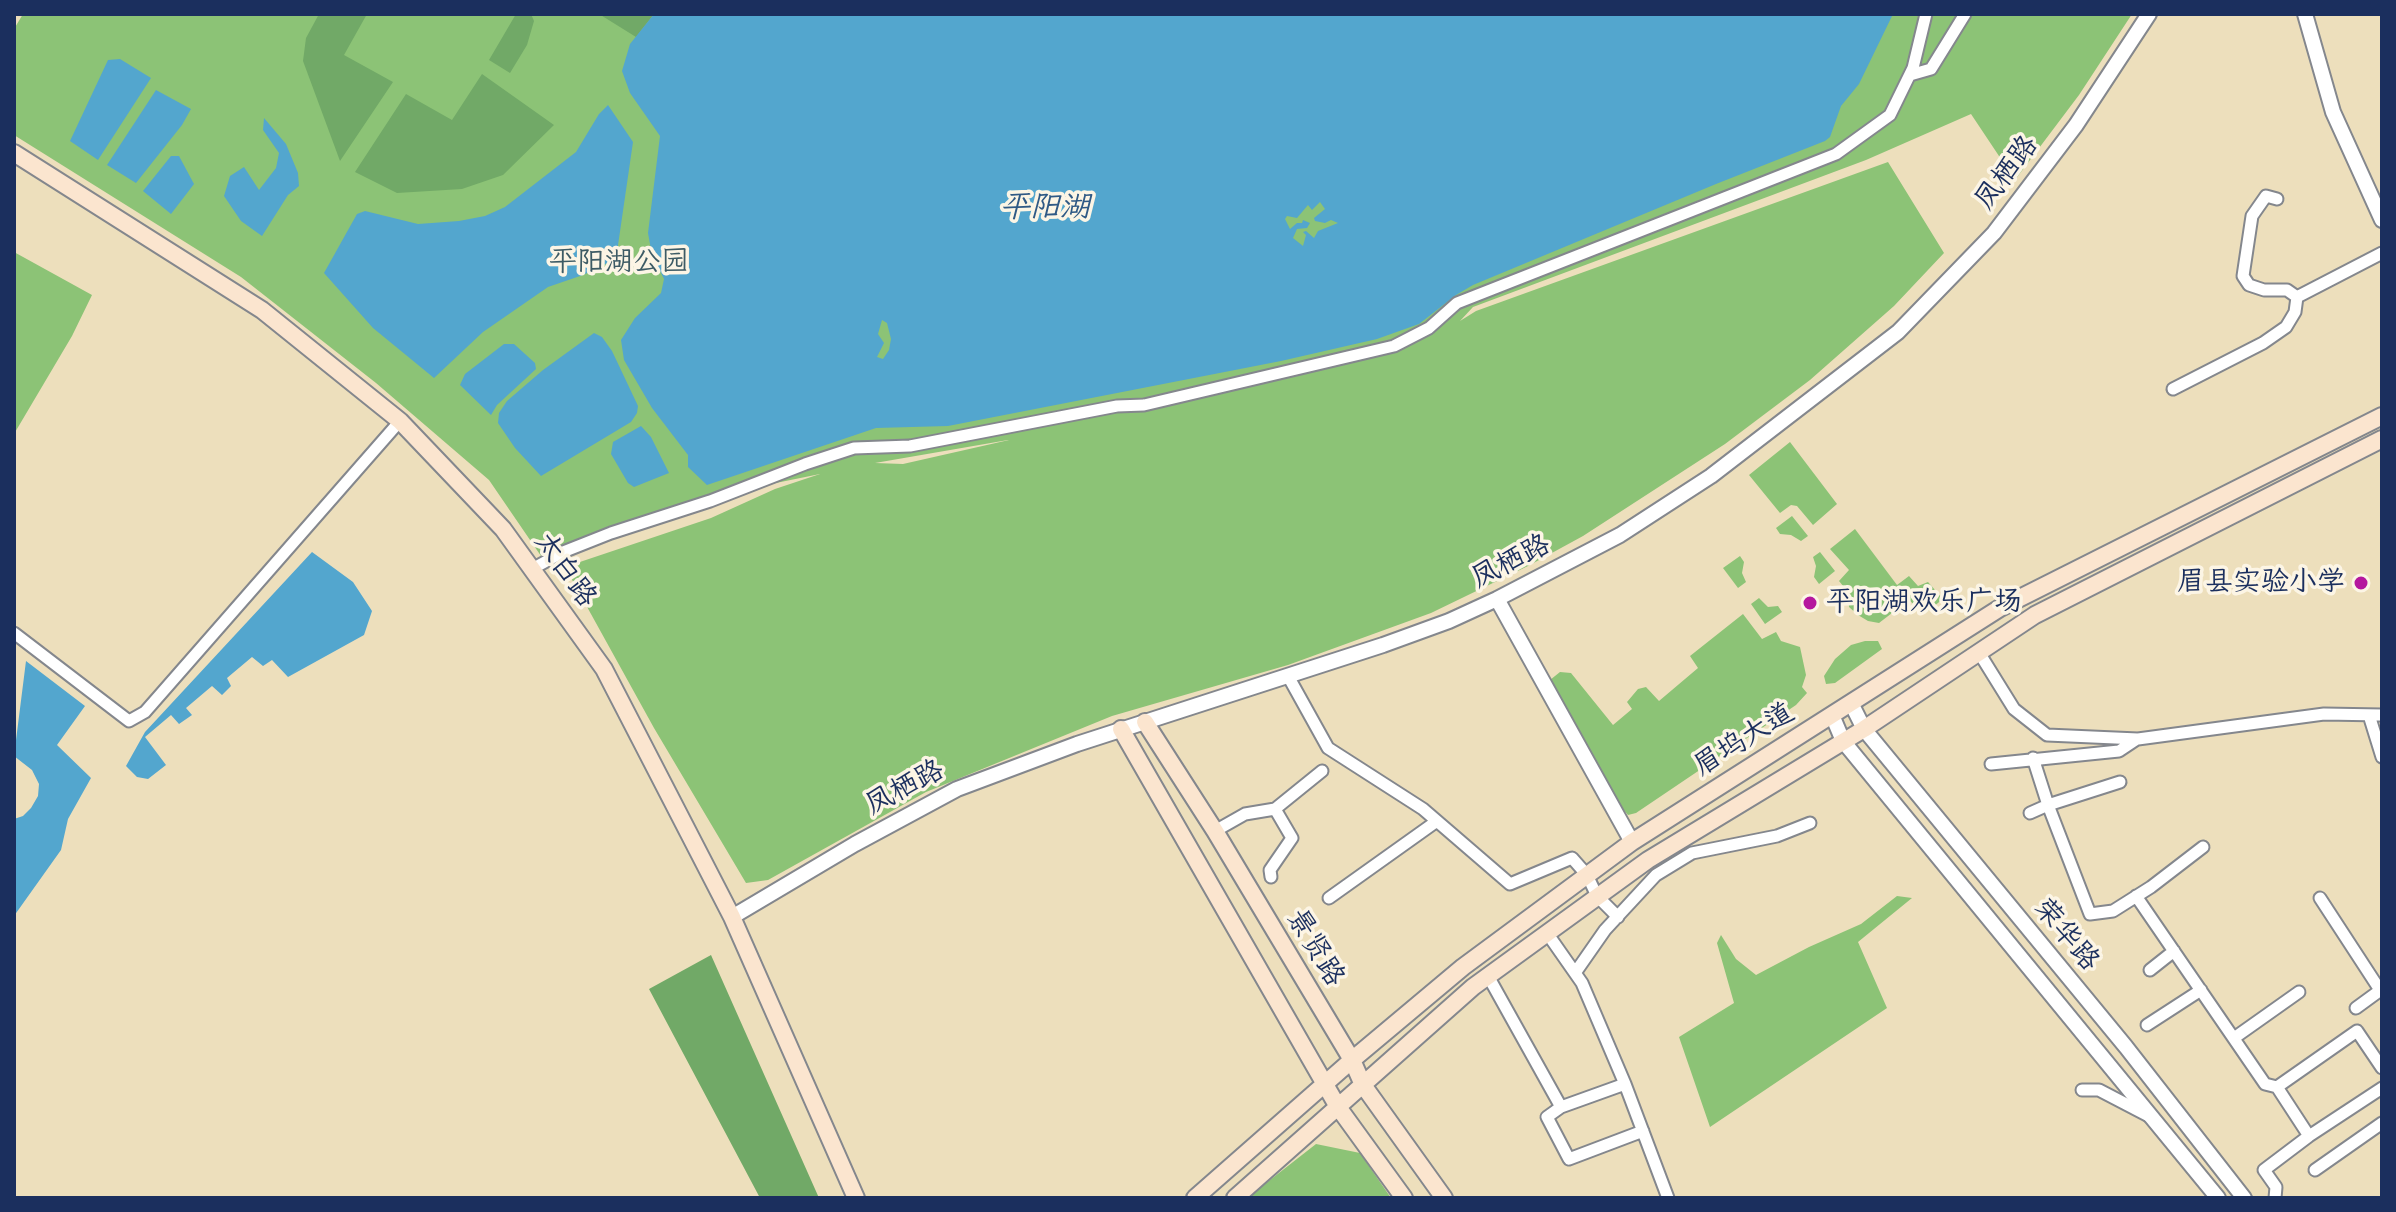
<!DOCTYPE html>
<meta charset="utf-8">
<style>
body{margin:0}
#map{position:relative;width:2396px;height:1212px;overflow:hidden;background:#eddfbc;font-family:Caveat,sans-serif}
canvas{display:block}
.frame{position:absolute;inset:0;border:16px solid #1b2f5e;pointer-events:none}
</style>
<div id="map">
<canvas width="2396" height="1212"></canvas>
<div class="frame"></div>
</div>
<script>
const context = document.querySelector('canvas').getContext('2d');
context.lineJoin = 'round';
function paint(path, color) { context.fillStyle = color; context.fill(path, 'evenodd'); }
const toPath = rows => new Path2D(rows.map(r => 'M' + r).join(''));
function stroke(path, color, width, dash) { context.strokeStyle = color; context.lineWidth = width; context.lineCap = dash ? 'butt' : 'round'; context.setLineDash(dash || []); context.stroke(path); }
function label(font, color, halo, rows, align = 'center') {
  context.font = font + ' Caveat,"LXGW WenKai TC",sans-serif'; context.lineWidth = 7; context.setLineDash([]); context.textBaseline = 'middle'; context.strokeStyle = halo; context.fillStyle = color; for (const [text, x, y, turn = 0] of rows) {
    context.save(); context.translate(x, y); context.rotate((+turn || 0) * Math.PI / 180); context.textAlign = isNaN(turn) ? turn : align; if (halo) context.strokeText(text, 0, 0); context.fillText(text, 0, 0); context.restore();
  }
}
paint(toPath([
 [23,14,2132,14,2079,95,2015,180,1971,114,1866,160,1473,307,1460,321,1476,311,1888,162,1944,253,1894,306,1810,380,1725,444,1583,536,1528,566,1431,613,1288,665,1112,716,926,792,768,880,746,883,654,728,565,567,711,518,775,489,820,474,697,499,541,556,489,480,376,383,241,277,14,135,14,29],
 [1009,440,903,464,875,463,1008,440],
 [14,252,92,295,72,336,14,434],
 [1790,442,1837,504,1813,525,1797,506,1791,505,1780,513,1749,475],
 [1792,516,1808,536,1801,541,1791,535,1780,534,1776,528],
 [1855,529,1897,585,1909,576,1918,586,1928,582,1943,599,1924,614,1909,600,1879,623,1868,621,1858,615,1849,607,1848,592,1839,581,1849,570,1830,549],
 [1820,552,1835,571,1819,584,1814,577,1816,566,1813,557],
 [1740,556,1744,562,1742,573,1746,582,1738,588,1723,568],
 [1759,598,1768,607,1778,606,1782,612,1765,624,1751,604],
 [1743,614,1762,639,1776,632,1781,641,1800,647,1806,675,1802,687,1807,693,1796,705,1636,813,1628,815,1621,807,1550,680,1560,672,1571,673,1613,725,1632,709,1627,702,1638,689,1646,687,1659,701,1698,668,1690,656],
 [1865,641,1878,641,1882,649,1835,683,1826,684,1824,676,1835,659,1851,645],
 [1897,896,1912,898,1858,942,1887,1008,1710,1127,1679,1037,1734,1003,1717,943,1721,935,1736,959,1756,975,1809,947,1861,924],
 [1316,1144,1360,1153,1391,1198,1247,1198]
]), '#8cc376');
paint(toPath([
 [319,14,367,14,344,55,393,82,340,161,303,61,306,38],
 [516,14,531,14,534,21,527,45,510,73,489,60],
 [599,14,654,14,636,37],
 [482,74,554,125,503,175,462,189,397,193,355,172,406,94,452,120],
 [711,955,819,1198,760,1198,649,989]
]), '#71a967');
paint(toPath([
 [654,14,1893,14,1859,84,1841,106,1830,137,1825,141,1716,184,1473,285,1456,295,1419,324,1377,339,1281,361,948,426,876,428,707,485,688,467,688,455,652,408,624,360,621,340,635,318,661,293,664,279,652,255,648,233,660,136,630,93,622,71,630,44],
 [1320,202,1325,209,1314,218,1315,221,1325,223,1331,220,1338,223,1318,231,1314,238,1306,231,1303,232,1306,235,1303,246,1293,238,1297,229,1307,228,1310,223,1303,220,1302,223,1297,223,1290,229,1285,219,1287,216,1297,218,1308,205,1312,210],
 [882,320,887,323,891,339,889,350,883,359,877,357,884,343,878,334],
 [120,59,151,78,98,160,70,141,108,60],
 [156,90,191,109,182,125,136,183,107,165],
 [608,105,633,142,616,259,583,275,548,287,483,332,434,378,373,328,324,273,357,214,365,211,418,224,459,221,485,216,505,207,576,152,599,114],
 [264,118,286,144,298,173,299,186,288,195,262,236,241,221,224,196,230,176,244,167,259,190,276,168,279,153,263,130],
 [171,156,179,156,194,184,171,214,143,191],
 [594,333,602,337,612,351,638,406,637,413,631,422,541,476,515,448,498,423,499,413,507,401,543,370],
 [504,344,514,344,535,363,536,369,497,405,491,415,460,385,465,374],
 [641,426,651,437,669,473,634,487,628,483,611,454,613,442],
 [312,552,353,582,372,611,364,635,288,677,272,660,263,666,252,657,227,678,231,686,222,695,212,686,186,708,192,715,179,724,171,715,145,737,166,765,148,779,137,777,126,766,145,732],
 [26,661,85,706,57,745,91,778,68,819,61,850,14,916,14,819,23,816,31,808,38,796,39,784,32,770,14,756]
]), '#53a6ce');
const minor = toPath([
 [1910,75,1931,69,1965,14],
 [2297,297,2382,253],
 [2173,389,2263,343,2286,327,2295,312,2297,297,2287,290,2264,290,2249,285,2243,276,2252,216,2266,196,2277,199],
 [532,569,563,552,611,533,710,501,805,464,854,448,910,446,1117,406,1144,405,1394,346,1429,328,1457,303,1836,154,1890,115,1913,68,1926,14],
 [14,633,129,721,145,712,400,421],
 [1978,651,2014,709,2047,735,2138,739,2324,714,2382,715],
 [1288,676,1328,748,1423,809,1510,884,1572,858,1587,875,1597,896,1618,917],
 [2369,715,2382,757],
 [2033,758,2048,805,2090,914,2113,911,2151,887,2203,847],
 [1991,764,2119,751,2137,739],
 [2030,813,2048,805,2120,782],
 [1215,831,1245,814,1275,809,1322,771],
 [1271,877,1270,870,1292,838,1275,809],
 [2136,896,2265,1084,2277,1087,2309,1136],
 [1329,898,1437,821],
 [2320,898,2380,990],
 [1547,933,1582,983,1625,1084,1668,1198],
 [2150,970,2174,951],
 [1575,973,1605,930,1656,875,1692,853,1777,836,1810,823],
 [1488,976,1561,1107],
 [2356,1008,2382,989],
 [2147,1025,2201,990],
 [2234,1038,2299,992],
 [1625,1084,1561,1107,1547,1117,1569,1159,1643,1131],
 [2277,1087,2357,1031,2382,1068],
 [2082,1090,2099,1090,2147,1115],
 [2315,1170,2382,1123],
 [2275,1198,2276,1187,2264,1170,2309,1136,2382,1088]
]);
const tertiary = toPath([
 [2305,14,2333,112,2382,220],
 [1497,599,1632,842],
 [1851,703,1864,729,2126,1047,2244,1198],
 [1832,715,1843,741,2218,1198],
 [732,917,855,844,957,789,1077,744,1383,645,1449,621,1497,599,1620,535,1711,476,1898,332,1994,233,2076,125,2149,14]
]);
const secondary = toPath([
 [14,153,262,310,400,421,503,529,604,669,732,917,856,1198],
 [1145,722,1215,831,1352,1060,1363,1085,1444,1198],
 [1121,729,1338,1107,1404,1198],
 [1195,1198,1352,1060,1463,967,1632,842,2000,608,2382,416],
 [1235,1198,1473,987,1648,860,1864,729,2035,615,2382,439]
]);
stroke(minor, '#84878d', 15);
stroke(tertiary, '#84878d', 18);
stroke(secondary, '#84878d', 20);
stroke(minor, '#fff', 11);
stroke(tertiary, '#fff', 14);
stroke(secondary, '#fbe5cf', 16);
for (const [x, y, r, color] of [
 [2361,583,8,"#b5179e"],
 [1810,603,8,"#b5179e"]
]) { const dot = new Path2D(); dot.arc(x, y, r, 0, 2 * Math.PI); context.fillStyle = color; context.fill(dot); stroke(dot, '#fcf5e5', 3); }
label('28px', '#1b2f5e', '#fcf5e5', [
 ["凤栖路",2007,173,-53],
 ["凤栖路",1511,562,-27],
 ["太白路",565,570,54],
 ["眉坞大道",1744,740,-32],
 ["凤栖路",905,788,-28],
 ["荣华路",2066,935,50],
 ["景贤路",1315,948,59]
]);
label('28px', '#3d5b65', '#fcf5e5', [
 ["平阳湖公园",619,263]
]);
label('28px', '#1b2f5e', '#fcf5e5', [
 ["眉县实验小学",2345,583],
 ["平阳湖欢乐广场",1826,603,"left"]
], 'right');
label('italic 30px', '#2f5985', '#fcf5e5', [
 ["平阳湖",1045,208]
]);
</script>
